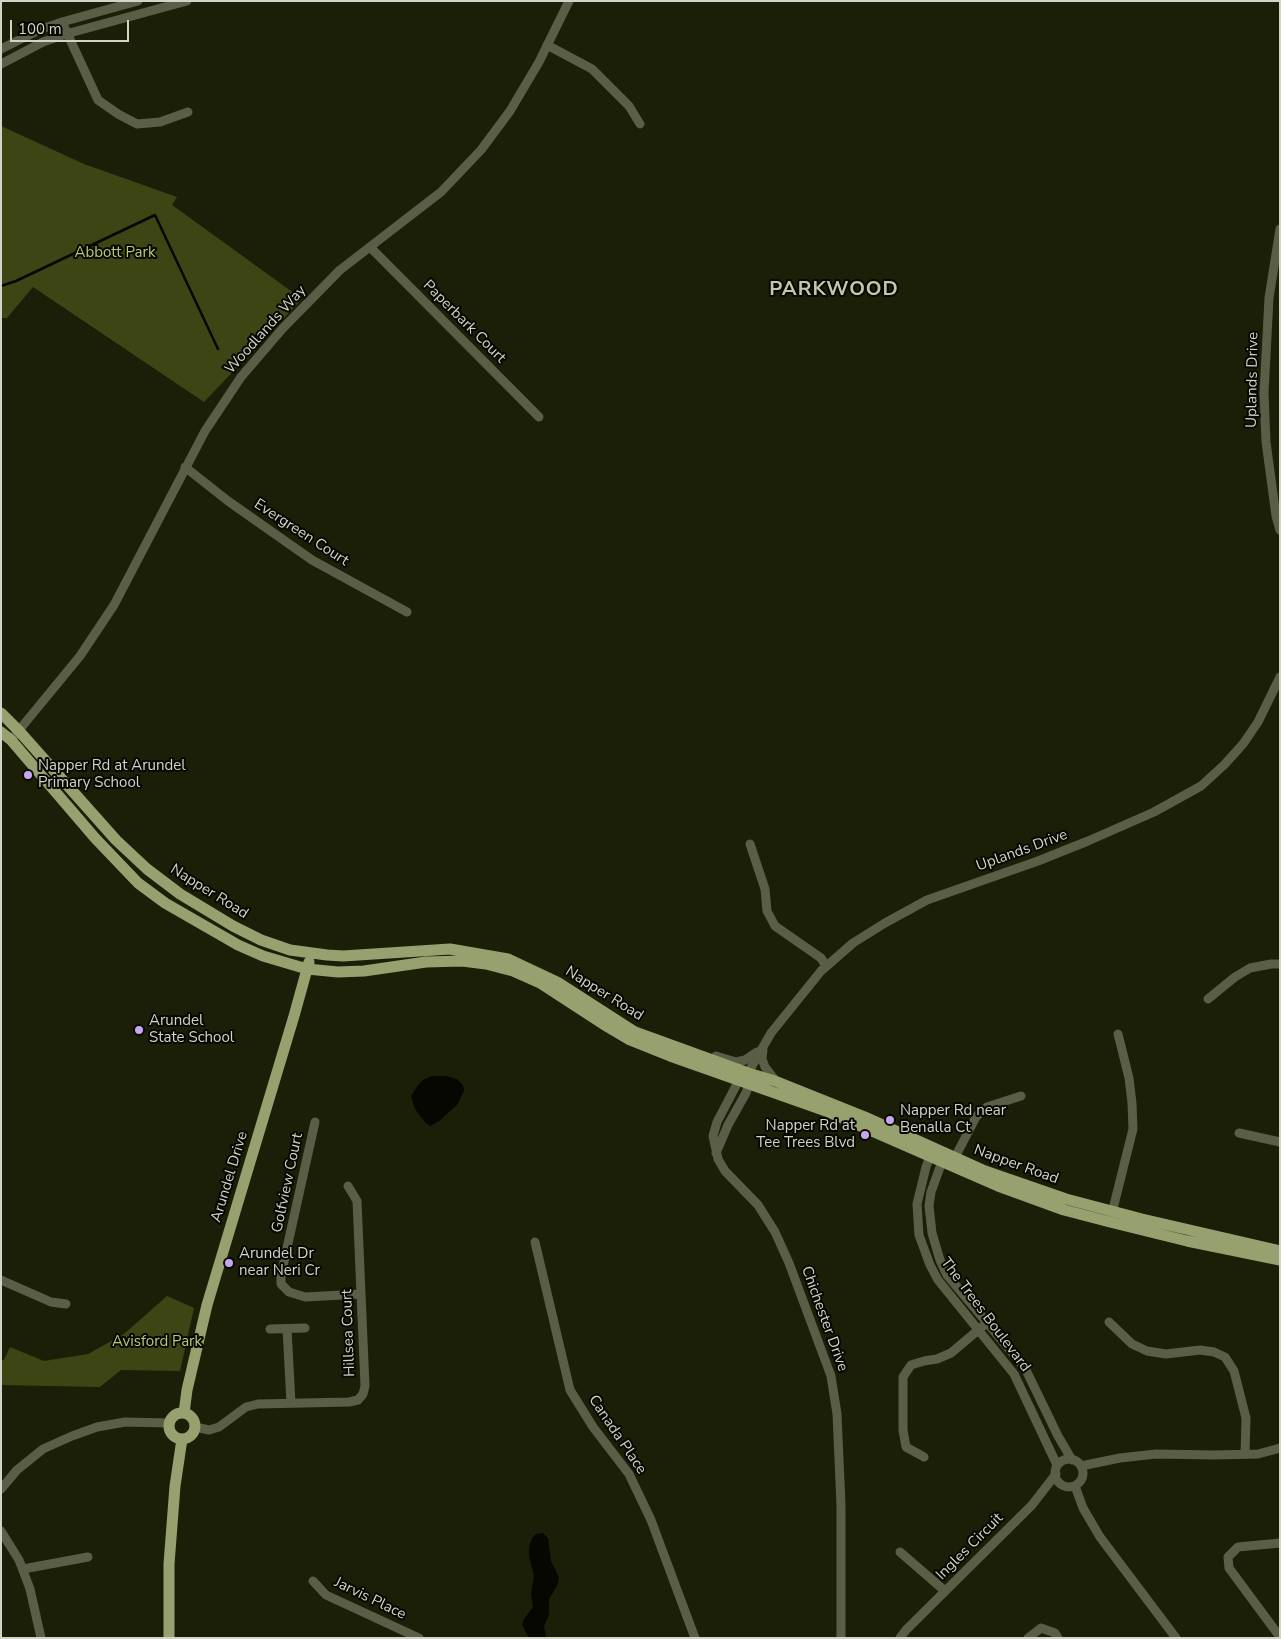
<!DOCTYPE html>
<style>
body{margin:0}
#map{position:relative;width:1281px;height:1639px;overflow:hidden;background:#1b1f07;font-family:"Nunito Sans",sans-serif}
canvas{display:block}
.frame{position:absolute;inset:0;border:2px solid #d1d4c6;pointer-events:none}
.scale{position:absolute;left:10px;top:20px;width:119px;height:22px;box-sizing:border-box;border:2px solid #d1d4c6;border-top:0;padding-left:6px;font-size:15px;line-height:18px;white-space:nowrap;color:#d1d4c6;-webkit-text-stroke:4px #070802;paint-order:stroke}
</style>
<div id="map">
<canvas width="1281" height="1639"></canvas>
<div class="frame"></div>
<div class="scale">100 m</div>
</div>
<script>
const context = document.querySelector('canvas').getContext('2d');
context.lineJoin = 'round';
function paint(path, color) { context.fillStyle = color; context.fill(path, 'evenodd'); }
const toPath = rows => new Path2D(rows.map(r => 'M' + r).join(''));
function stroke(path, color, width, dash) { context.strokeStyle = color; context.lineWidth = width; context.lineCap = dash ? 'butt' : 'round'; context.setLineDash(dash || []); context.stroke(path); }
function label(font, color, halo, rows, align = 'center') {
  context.font = font + ' "Nunito Sans",sans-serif'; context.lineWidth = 4; context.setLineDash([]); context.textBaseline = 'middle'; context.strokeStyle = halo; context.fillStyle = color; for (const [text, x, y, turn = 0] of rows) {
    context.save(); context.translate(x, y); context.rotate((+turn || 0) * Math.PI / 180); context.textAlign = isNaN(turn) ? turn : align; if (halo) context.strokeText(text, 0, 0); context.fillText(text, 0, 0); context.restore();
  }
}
paint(toPath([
 [1,126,84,164,177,197,172,205,302,299,204,402,33,287,7,318,1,318],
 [167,1296,194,1308,180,1371,121,1370,100,1387,1,1385,1,1360,4,1360,10,1347,44,1361,88,1354,124,1334]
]), '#3e4515');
paint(toPath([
 [432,1076,446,1076,457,1079,463,1085,464,1091,457,1105,439,1121,430,1126,425,1122,415,1109,411,1096,418,1085,423,1080],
 [543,1533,548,1538,551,1561,559,1577,557,1586,549,1599,549,1615,544,1626,546,1638,529,1638,522,1625,524,1619,533,1607,531,1593,534,1576,529,1556,529,1547,532,1538,536,1534]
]), '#050700');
stroke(toPath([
 [1,286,16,281,155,215,218,349]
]), '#050700', 2.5);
stroke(toPath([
 [62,22,98,100,118,114,137,124,160,122,188,112],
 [547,45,592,69,629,106,640,124],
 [1,49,39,30,62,22,138,1],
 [1,64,43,42,66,34,187,1],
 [1280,229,1269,298,1264,393,1266,442,1276,516,1280,530],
 [370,247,539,417],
 [185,467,228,501,312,560,407,612],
 [11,740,80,656,114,605,205,431,241,377,283,328,340,270,441,192,481,150,510,111,539,62,569,1],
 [750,844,765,889,767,911,775,926,821,958,826,966],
 [1208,999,1235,977,1250,968,1271,964,1280,964],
 [763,1050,762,1059,765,1067,775,1080],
 [716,1056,736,1062,745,1060,757,1052],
 [315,1122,281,1275,281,1284,289,1292,305,1297,361,1294],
 [1239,1133,1280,1142],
 [932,1151,926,1167,917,1204,919,1235,930,1265,938,1280,1014,1374,1057,1465],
 [716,1153,728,1125,746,1093,749,1084,749,1078],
 [944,1156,931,1192,929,1206,932,1233,940,1260,947,1275,1025,1368,1058,1436,1072,1460],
 [952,1163,976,1117,982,1111,987,1107,1021,1096],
 [1111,1217,1133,1129,1132,1103,1129,1078,1118,1034],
 [535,1242,570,1390,593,1427,629,1474,651,1520,695,1638],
 [1,1280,51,1302,66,1304],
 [1109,1322,1132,1344,1147,1351,1166,1354,1200,1350,1214,1352,1225,1357,1234,1371,1246,1418,1245,1454],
 [270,1329,305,1328],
 [287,1329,291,1403],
 [195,1427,209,1430,219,1427,246,1407,258,1404,349,1402,358,1400,363,1394,365,1386,357,1201,348,1186],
 [924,1457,906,1447,903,1430,903,1377,911,1365,924,1361,937,1359,951,1353,983,1326],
 '1055 1473a14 14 0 1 1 28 0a14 14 0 1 1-28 0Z',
 [1081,1466,1120,1458,1156,1454,1214,1455,1258,1454,1280,1448],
 [1075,1486,1083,1508,1100,1537,1176,1638],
 [1,1489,17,1470,43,1449,72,1436,97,1427,125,1422,169,1423],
 [1,1531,19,1560,30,1589,41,1638],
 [1280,1543,1238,1547,1228,1557,1229,1568,1280,1637],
 [900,1552,945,1591],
 [23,1569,88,1557],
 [313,1581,326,1595,419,1638],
 [841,1638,841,1505,837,1414,831,1376,789,1263,775,1232,758,1205,725,1171,718,1159,713,1136,717,1122,739,1080,748,1073,771,1033,821,971,853,943,885,923,927,900,1038,861,1088,841,1154,812,1201,786,1224,765,1243,744,1258,722,1280,677],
 [900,1638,906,1630,1032,1505,1056,1474],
 [1028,1638,1041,1628,1055,1633,1058,1638]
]), '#5a5e47', 9);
stroke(toPath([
 [1,713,19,731,116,840,147,869,180,894,233,926,261,940,290,950,327,955,343,956,450,949,508,959,559,983,635,1032,748,1073,775,1081,865,1117,985,1171,1066,1199,1142,1219,1280,1251],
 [1,732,11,740,95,838,138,883,165,903,238,945,263,956,307,969,338,972,364,971,426,962,462,961,486,964,513,971,540,983,603,1024,630,1040,670,1056,826,1111,998,1186,1064,1210,1110,1222,1187,1241,1280,1260],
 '169 1426a13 13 0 1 1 26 0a13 13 0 1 1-26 0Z',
 [184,1413,187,1390,207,1305,294,1016,309,962],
 [169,1638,169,1564,175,1486,182,1439]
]), '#97a170', 11);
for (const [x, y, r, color] of [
 [28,775,5,"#c7a6ef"],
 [139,1030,5,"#c7a6ef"],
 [890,1120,5,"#c7a6ef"],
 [865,1135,5,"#c7a6ef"],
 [229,1263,5,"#c7a6ef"]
]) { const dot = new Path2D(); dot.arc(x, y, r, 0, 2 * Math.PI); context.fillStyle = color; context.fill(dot); stroke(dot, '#070802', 2); }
label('15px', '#b9c974', '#070802', [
 ["Abbott Park",115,253],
 ["Avisford Park",157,1342]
]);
label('15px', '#d1d4c6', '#070802', [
 ["Paperbark Court",464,322,45],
 ["Woodlands Way",266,330,-48],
 ["Uplands Drive",1253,380,-89],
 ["Evergreen Court",301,533,33],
 ["Uplands Drive",1022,851,-20],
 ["Napper Road",209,892,32],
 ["Napper Road",604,994,32],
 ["Napper Road",1016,1165,20],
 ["Arundel Drive",230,1177,-73],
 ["Golfview Court",288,1183,-78],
 ["The Trees Boulevard",985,1315,53],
 ["Chichester Drive",824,1319,70],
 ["Hillsea Court",349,1333,-92],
 ["Canada Place",617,1435,56],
 ["Ingles Circuit",970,1547,-45],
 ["Jarvis Place",370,1599,26]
]);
label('15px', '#d1d4c6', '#070802', [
 ["Napper Rd at Arundel",38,766],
 ["Primary School",38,783],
 ["Arundel",149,1021],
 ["State School",149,1038],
 ["Napper Rd near",900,1111],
 ["Benalla Ct",900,1128],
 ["Napper Rd at",855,1126,"right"],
 ["Tee Trees Blvd",855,1143,"right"],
 ["Arundel Dr",239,1254],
 ["near Neri Cr",239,1271]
], 'left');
context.letterSpacing = '1px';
label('bold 20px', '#c2c8aa', '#070802', [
 ["PARKWOOD",834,290]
]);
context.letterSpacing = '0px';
</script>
